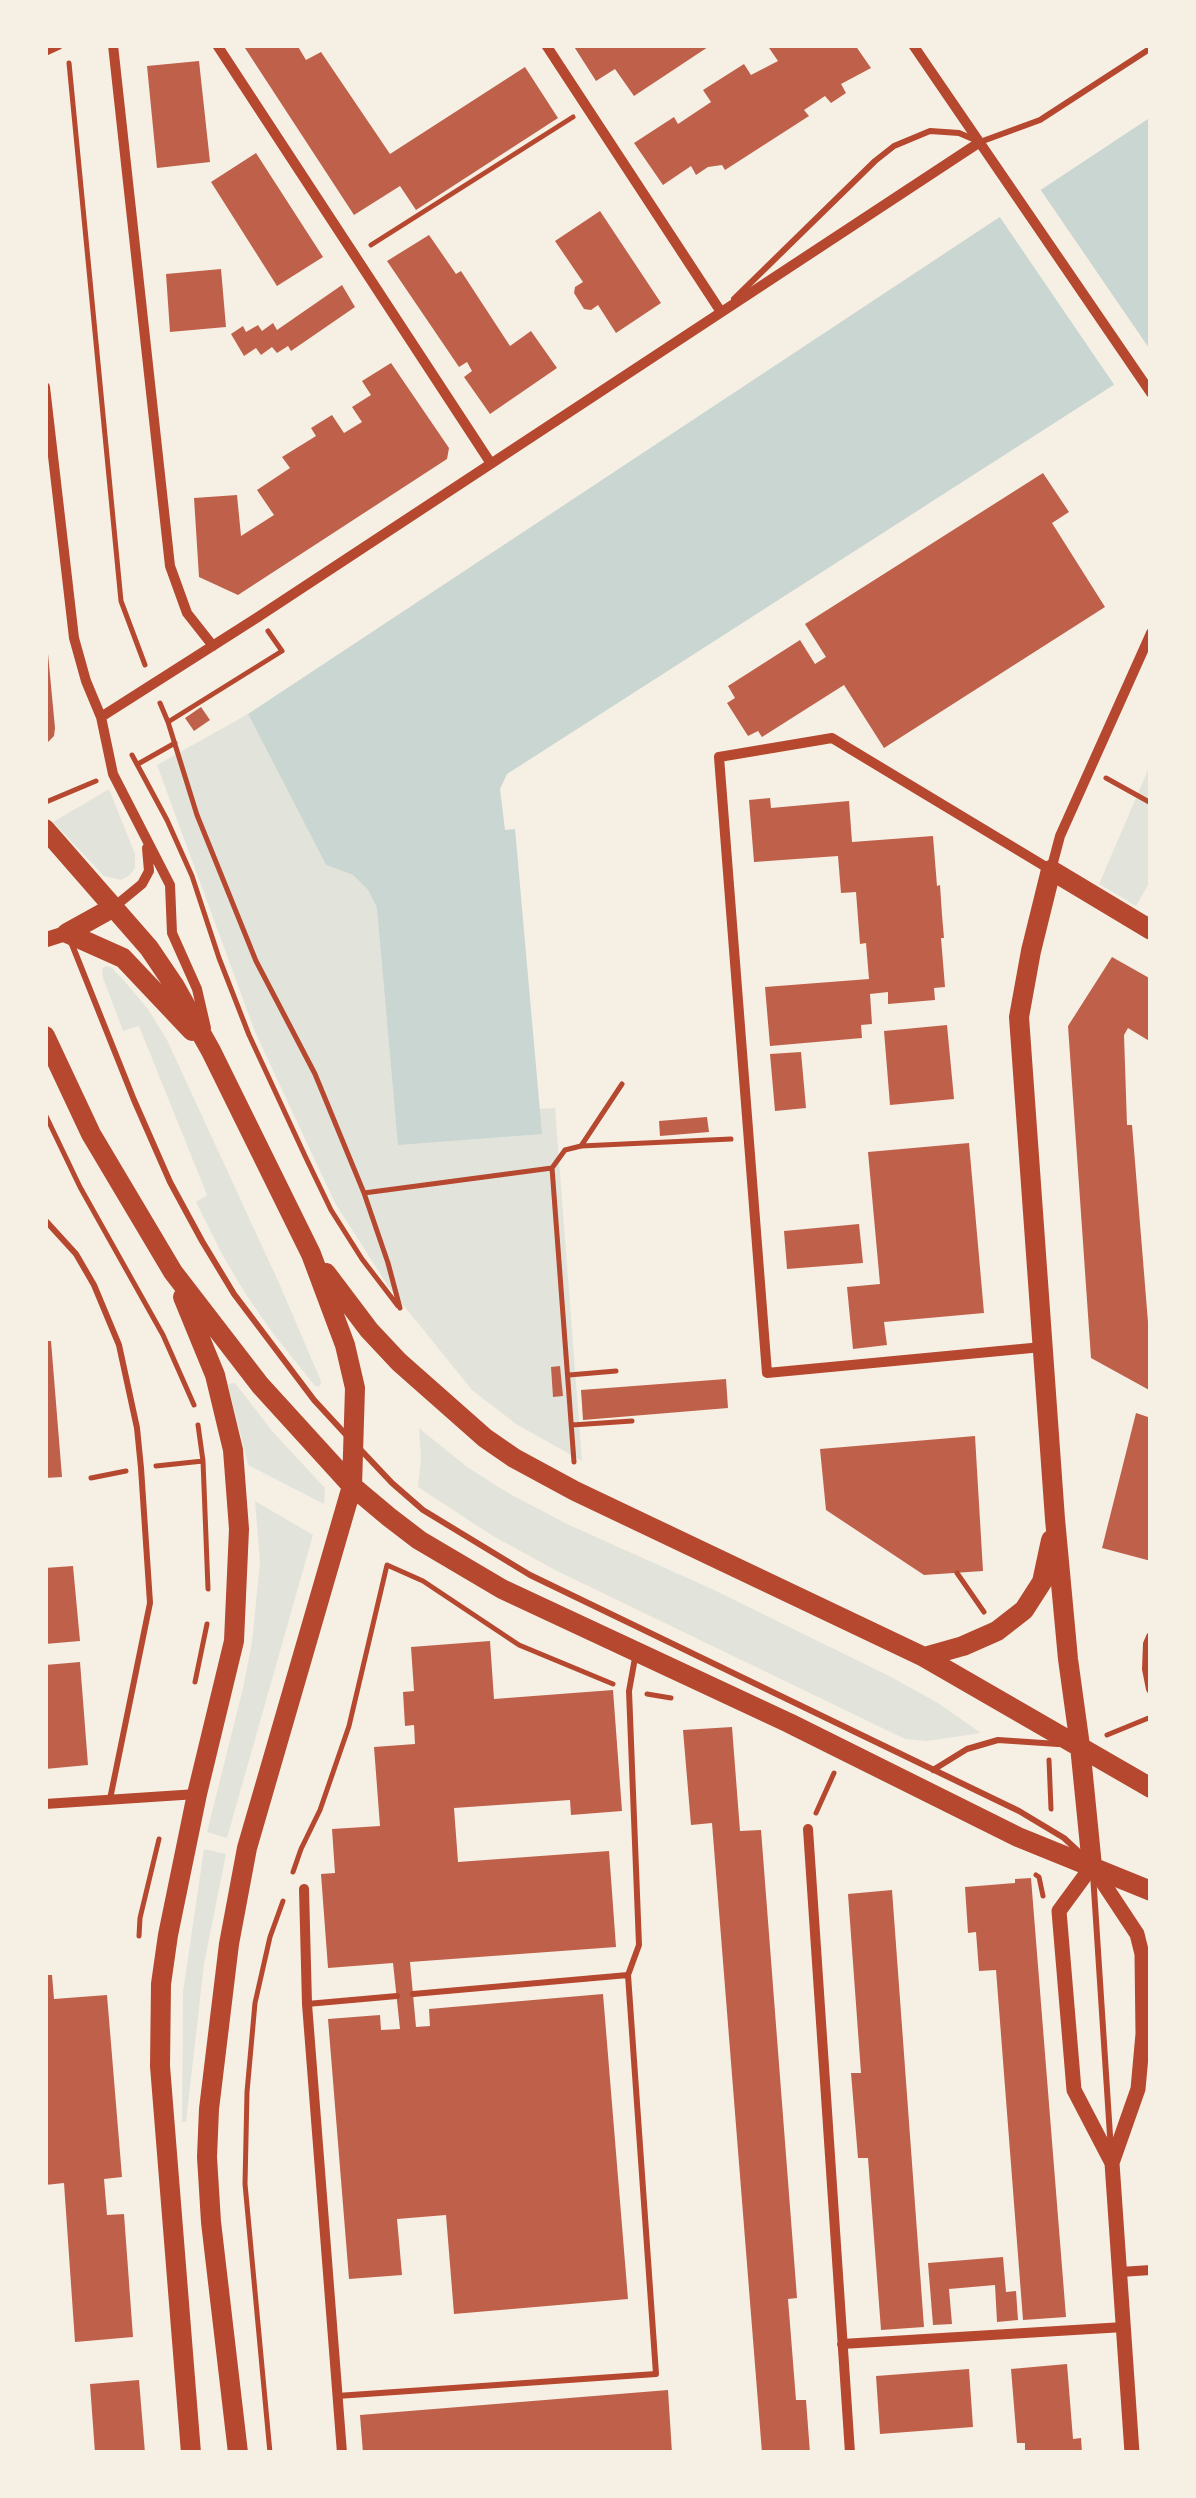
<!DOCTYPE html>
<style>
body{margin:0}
#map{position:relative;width:1196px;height:2498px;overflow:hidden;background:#f6efe4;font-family:"Source Serif 4",serif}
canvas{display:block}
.frame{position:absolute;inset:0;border:48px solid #f6efe4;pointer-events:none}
</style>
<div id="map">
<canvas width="1196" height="2498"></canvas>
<div class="frame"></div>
</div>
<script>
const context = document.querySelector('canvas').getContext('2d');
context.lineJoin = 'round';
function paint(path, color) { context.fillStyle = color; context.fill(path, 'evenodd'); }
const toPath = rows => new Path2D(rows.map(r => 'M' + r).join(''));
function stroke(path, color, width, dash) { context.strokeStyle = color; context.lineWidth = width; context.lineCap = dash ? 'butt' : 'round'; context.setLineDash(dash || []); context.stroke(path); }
paint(toPath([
 [248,714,326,865,353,875,368,890,377,908,541,1134,539,1109,555,1108,582,1461,516,1424,472,1390,388,1286,335,1203,255,1032,157,765],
 [1151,763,1151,880,1136,906,1099,884],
 [109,789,135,854,135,868,130,875,121,880,104,876,53,822],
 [105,966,111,967,126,983,148,1009,167,1040,279,1283,321,1381,320,1386,315,1386,275,1336,245,1293,222,1254,196,1202,207,1195,139,1026,123,1031,103,978,102,969],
 [235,1383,273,1432,325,1488,324,1504,248,1465,228,1384],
 [419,1428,467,1467,510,1494,567,1524,712,1589,891,1677,938,1703,981,1733,927,1741,905,1739,557,1571,493,1536,418,1487,421,1458],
 [255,1501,313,1535,227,1838,207,1832,243,1688,252,1642,260,1562],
 [204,1849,226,1854,204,1964,186,2122,182,2122,183,1992]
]), '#e2e4dc');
paint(toPath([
 [1151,117,1151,361,507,774,500,789,505,830,515,829,542,1134,398,1145,377,908,368,890,353,875,326,865,248,714]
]), '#c9d6d2');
paint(toPath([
 [1038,186,1151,351,1151,362,1115,386,997,213]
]), '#f6efe4');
paint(toPath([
 [243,45,297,45,306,60,321,52,390,154,525,67,558,118,416,210,400,186,354,215],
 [573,45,711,45,634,96,615,69,596,81],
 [767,45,855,45,871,68,841,84,846,93,831,103,825,96,804,110,809,116,725,170,722,165,708,167,696,175,691,166,663,185,634,143,674,117,678,124,711,102,703,90,744,64,751,75,778,61],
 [199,61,210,162,157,168,147,66],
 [256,153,323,257,277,286,211,182],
 [600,211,661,303,616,333,598,305,591,310,584,309,574,293,575,287,583,282,555,241],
 [429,235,456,274,461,271,510,346,531,331,557,368,490,414,464,377,472,371,467,362,459,367,387,261],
 [221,269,226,327,170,332,166,274],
 [342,285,355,307,291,351,288,346,277,353,272,347,261,355,256,348,244,356,231,334,243,326,246,332,258,325,262,331,273,323,277,330],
 [391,363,449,448,447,459,238,595,199,577,194,498,237,495,241,536,274,515,257,490,290,468,282,457,316,436,311,428,332,415,344,433,362,422,352,407,371,395,362,381],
 [1043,473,1069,512,1052,523,1105,607,884,748,844,685,762,737,758,731,748,736,727,703,735,698,728,686,800,640,815,664,826,657,805,624],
 [47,643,55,728,54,736,45,745,45,644],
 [201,707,210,720,194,731,185,718],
 [770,798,771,808,849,801,852,842,933,836,937,886,940,885,942,915,944,938,941,938,945,987,934,988,935,1000,888,1004,888,992,870,994,872,1024,861,1025,862,1038,770,1046,765,987,869,979,866,943,860,944,856,892,841,893,838,856,754,862,749,800],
 [1112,957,1151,979,1151,1042,1128,1028,1124,1035,1127,1125,1132,1125,1148,1322,1151,1324,1151,1391,1091,1358,1068,1026],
 [947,1025,954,1099,890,1105,884,1031],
 [801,1052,806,1108,775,1111,770,1054],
 [707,1117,709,1132,660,1136,659,1121],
 [969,1143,984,1313,884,1322,887,1345,853,1349,847,1287,880,1284,868,1152],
 [859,1224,863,1263,787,1269,784,1231],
 [45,1341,51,1341,62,1477,45,1478],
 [560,1366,563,1396,553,1397,551,1367],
 [726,1379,728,1408,583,1420,581,1390],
 [1136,1413,1151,1418,1151,1561,1102,1548],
 [975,1436,983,1571,924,1575,826,1510,820,1449],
 [73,1566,80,1641,45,1644,45,1568],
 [490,1641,494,1699,613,1690,622,1811,571,1815,570,1800,454,1808,458,1862,609,1851,616,1947,410,1962,416,2027,430,2026,429,2009,603,1994,628,2299,454,2314,446,2215,397,2219,402,2275,349,2279,328,2019,380,2015,381,2030,400,2029,393,1963,328,1968,321,1874,335,1873,332,1829,380,1826,374,1747,415,1744,414,1725,405,1726,403,1692,414,1691,411,1647],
 [80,1662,88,1765,45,1769,45,1665],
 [732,1727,740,1831,761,1830,797,2298,788,2299,796,2400,806,2400,810,2453,762,2453,712,1823,691,1825,683,1730],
 [1031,1878,1066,2317,1023,2320,996,1970,979,1971,976,1932,968,1933,965,1887,1015,1883,1015,1879],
 [892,1890,924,2327,881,2330,868,2158,858,2158,851,2073,861,2073,848,1894],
 [45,1975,52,1975,54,1999,107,1995,122,2177,104,2179,107,2215,124,2214,133,2337,75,2342,64,2183,45,2185],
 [1003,2257,1006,2292,1016,2291,1018,2320,997,2322,995,2285,949,2289,952,2324,933,2325,928,2263],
 [1067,2364,1073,2439,1081,2438,1082,2453,1025,2453,1025,2443,1017,2443,1011,2369],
 [969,2369,973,2427,880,2434,876,2376],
 [139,2380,145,2453,95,2453,90,2384],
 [668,2390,672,2453,363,2453,360,2415]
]), '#bf614a');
stroke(toPath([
 [69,63,121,601,145,665],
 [371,245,573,117],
 [160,703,168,722,197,815,256,961,315,1074,364,1193,388,1263,400,1308],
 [168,722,282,651,268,631],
 [132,755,167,820,192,876,219,958,249,1035,306,1158,331,1210,362,1259,398,1306],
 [138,764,175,743],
 [1106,778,1151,803],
 [46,802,96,781],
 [45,1114,80,1187,163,1335,194,1405],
 [581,1146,622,1084],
 [364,1193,552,1168],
 [569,1375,616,1371],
 [198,1425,203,1461,208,1589],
 [572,1425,632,1421],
 [574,1462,552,1168,565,1150,581,1146,731,1139],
 [156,1466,203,1461],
 [91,1478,126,1471],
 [957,1573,984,1612],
 [195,1682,207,1624],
 [647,1694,671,1698],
 [1107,1735,1151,1717],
 [1049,1760,1051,1809],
 [816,1813,834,1773],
 [293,1872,301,1849,320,1810,349,1726,387,1565,423,1581,519,1645,613,1684],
 [1036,1875,1039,1877,1043,1896],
 [139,1936,140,1918,159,1839],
 [270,2453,245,2184,247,2092,255,2003,270,1937,283,1901]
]), '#b5482f', 5);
stroke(toPath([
 [734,299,875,161,894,146,930,131,959,133,980,142,1040,120,1151,48],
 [71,942,134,1100,170,1182,202,1241,234,1294,314,1400,349,1438],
 [45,1220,76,1254,94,1285,119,1345,137,1428,141,1468,150,1603,110,1799],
 [358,1447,392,1483,423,1510,530,1575,1019,1811,1064,1838,1079,1852],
 [933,1770,967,1749,998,1740,1058,1744],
 [1093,1874,1111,2151],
 [413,1994,628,1975],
 [307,2004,397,1996],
 [337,2396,656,2374,628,1975,639,1945,629,1691,635,1658]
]), '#b5482f', 6);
stroke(toPath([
 [113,45,170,566,187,613,213,646],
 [217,45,490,462],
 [546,45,721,312],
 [913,45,1151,393],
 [45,51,58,45],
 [45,387,74,638,86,681,101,717,113,774,170,885,172,933,197,989,206,1028],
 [101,717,258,617,980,142],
 [114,907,142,884,149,871,147,848],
 [1042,1347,767,1373,719,757,832,738,1051,870,1060,836,1151,633],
 [1151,1637,1148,1644,1147,1669,1151,1689],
 [45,1804,197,1794],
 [808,1829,850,2453],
 [304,1889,307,2004,342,2453],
 [1120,2272,1151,2270],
 [842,2344,1124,2327]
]), '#b5482f', 10);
stroke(toPath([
 [45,940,67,933],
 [1112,2163,1074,2090,1059,1911,1092,1866,1137,1934,1142,1954,1143,2034,1138,2089,1112,2163,1132,2453]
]), '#b5482f', 15);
stroke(toPath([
 [45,829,149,948,174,985,211,1051,311,1254,345,1345,355,1388,352,1486,247,1848,229,1944,209,2109,207,2157,211,2222,238,2453],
 [67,933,123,958,192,1031],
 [67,933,114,907],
 [45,1036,91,1134,173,1272,260,1385,352,1486,389,1517,419,1540,502,1589,789,1723,1018,1837,1151,1891],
 [326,1273,369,1330,399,1362,485,1438,514,1458,575,1491,924,1657,1151,1788],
 [183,1297,215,1375,233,1450,239,1529,234,1641,197,1794,168,1935,161,1984,160,2066,191,2453],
 [924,1657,963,1646,997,1631,1024,1610,1042,1582,1051,1540],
 [1092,1866,1080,1746,1068,1659,1055,1519,1019,1017,1031,951,1051,870,1151,930]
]), '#b5482f', 20);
</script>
